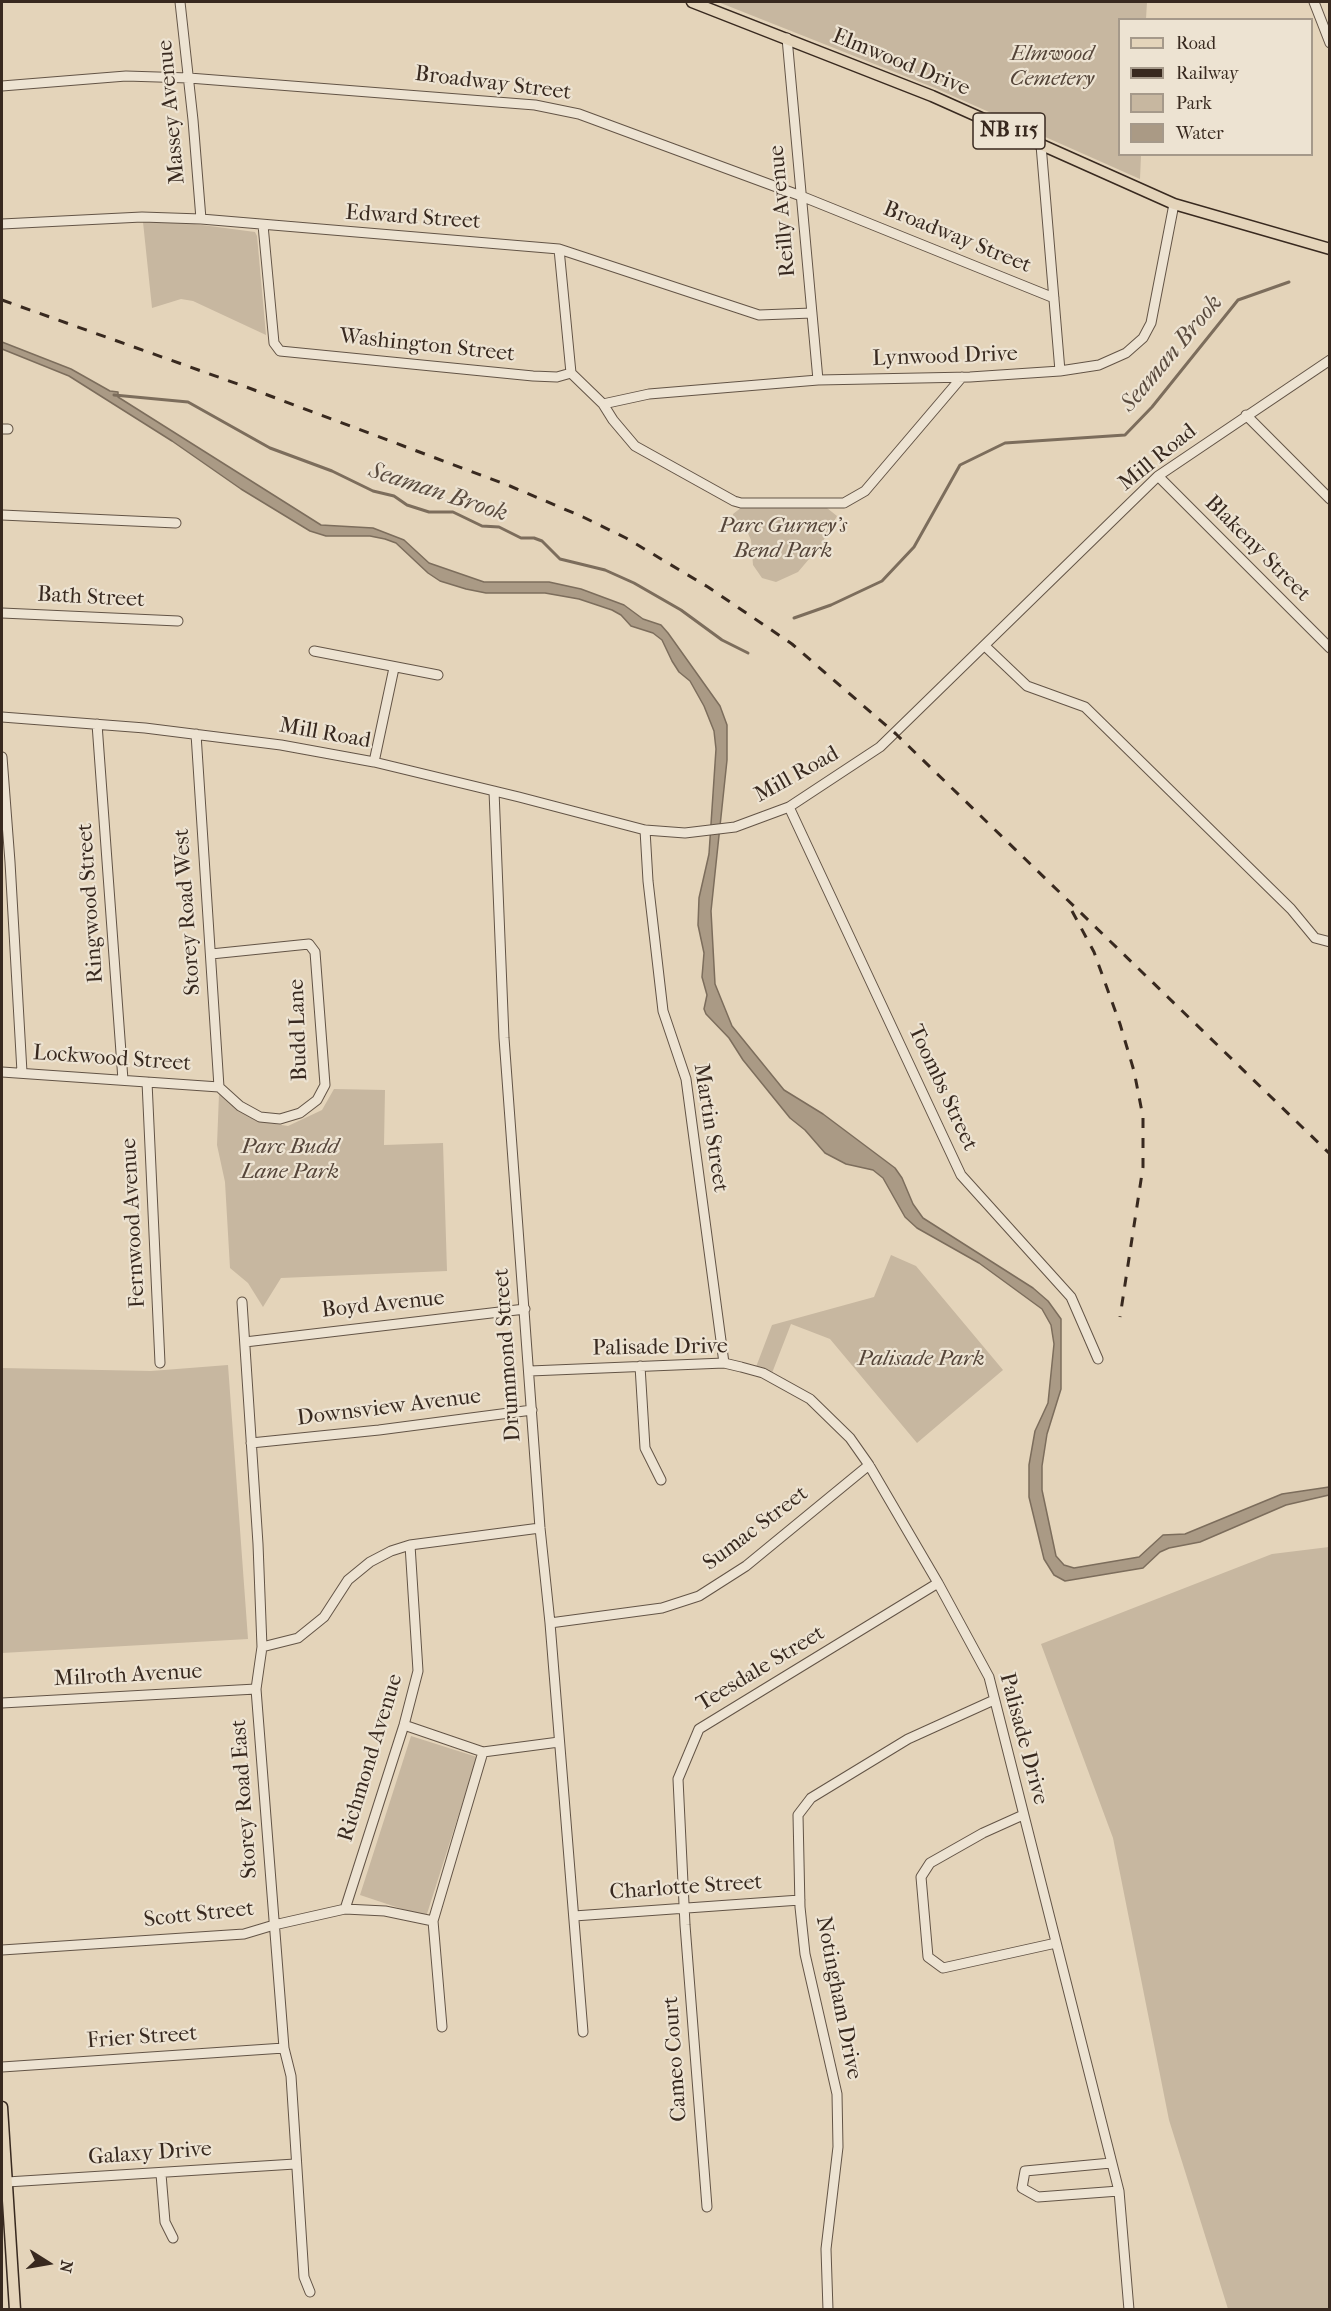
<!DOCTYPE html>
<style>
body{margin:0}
#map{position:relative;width:1331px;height:2311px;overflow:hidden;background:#e4d4ba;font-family:"IM FELL French Canon",serif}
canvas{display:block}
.frame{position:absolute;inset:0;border:3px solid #38291f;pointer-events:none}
.legend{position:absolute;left:1118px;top:18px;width:195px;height:138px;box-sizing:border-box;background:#ede3d2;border:2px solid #a5998a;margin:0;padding:8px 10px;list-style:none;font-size:18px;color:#38291f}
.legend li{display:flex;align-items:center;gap:12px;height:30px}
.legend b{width:30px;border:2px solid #a5998a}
.north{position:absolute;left:18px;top:2233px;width:60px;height:60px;-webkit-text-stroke:4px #ede3d2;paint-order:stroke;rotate:101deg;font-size:16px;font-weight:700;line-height:24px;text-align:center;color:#38291f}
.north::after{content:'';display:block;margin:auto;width:21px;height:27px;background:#38291f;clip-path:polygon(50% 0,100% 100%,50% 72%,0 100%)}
</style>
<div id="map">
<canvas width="1331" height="2311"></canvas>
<div class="frame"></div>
<ul class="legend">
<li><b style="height:8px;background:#e4d4ba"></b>Road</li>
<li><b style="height:8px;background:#38291f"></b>Railway</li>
<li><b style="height:16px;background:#c7b7a0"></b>Park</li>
<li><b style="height:16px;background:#aa9a85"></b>Water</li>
</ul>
<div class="north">N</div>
</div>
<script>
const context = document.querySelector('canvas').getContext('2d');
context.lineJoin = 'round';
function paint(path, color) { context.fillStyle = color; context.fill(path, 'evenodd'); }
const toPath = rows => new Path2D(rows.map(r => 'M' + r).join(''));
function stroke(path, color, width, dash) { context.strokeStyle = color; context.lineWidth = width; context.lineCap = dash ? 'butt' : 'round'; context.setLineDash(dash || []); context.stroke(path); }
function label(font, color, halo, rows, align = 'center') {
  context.font = font + ' "IM FELL French Canon",serif'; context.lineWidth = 4.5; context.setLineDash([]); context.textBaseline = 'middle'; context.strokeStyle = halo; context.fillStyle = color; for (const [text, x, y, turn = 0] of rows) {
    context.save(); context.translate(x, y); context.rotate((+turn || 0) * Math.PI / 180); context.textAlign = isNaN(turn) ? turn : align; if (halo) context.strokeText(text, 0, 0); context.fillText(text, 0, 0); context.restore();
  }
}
paint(toPath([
 [718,2,1147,2,1146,19,1120,20,1120,154,1141,155,1140,179,935,88],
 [143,222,187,223,255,232,257,236,266,335,193,301,181,299,152,308],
 [742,507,827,508,837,516,821,545,798,572,776,582,762,578,753,565,751,540,746,529,738,527,734,522,733,514],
 [334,1089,385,1090,384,1145,443,1143,447,1271,281,1278,263,1307,248,1283,230,1268,225,1182,217,1145,219,1094,256,1121,288,1126,322,1110],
 [891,1255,916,1266,1003,1370,917,1443,830,1339,791,1324,772,1373,756,1367,772,1325,874,1297],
 [228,1365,248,1639,2,1653,2,1368,151,1371],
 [1329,1547,1329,2309,1228,2309,1169,2120,1113,1838,1041,1644,1272,1554],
 [411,1736,477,1757,426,1917,360,1895]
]), '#c7b7a0');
const water = toPath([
 [2,342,71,369,110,391,118,392,118,397,321,525,373,528,404,540,429,563,484,582,549,582,581,589,624,605,643,619,661,625,668,633,720,706,727,725,727,760,711,911,715,984,732,1026,784,1090,823,1114,895,1168,902,1178,913,1204,923,1218,1033,1288,1048,1301,1061,1319,1061,1389,1047,1434,1042,1466,1042,1490,1056,1556,1064,1565,1074,1568,1139,1557,1163,1535,1185,1534,1282,1494,1329,1487,1329,1495,1286,1505,1200,1542,1169,1548,1160,1552,1143,1568,1065,1581,1054,1575,1044,1559,1029,1497,1029,1465,1035,1431,1048,1403,1054,1344,1051,1325,1042,1309,979,1263,917,1228,905,1217,883,1178,873,1170,846,1164,825,1153,805,1130,790,1118,743,1060,729,1038,706,1014,704,1009,707,995,702,977,704,953,698,925,699,898,709,854,716,749,714,731,704,706,690,681,679,672,672,661,662,640,653,633,631,626,621,615,612,610,579,599,545,593,486,593,466,589,440,581,428,573,396,543,385,539,370,536,326,536,310,531,241,489,172,441,69,376,2,349,2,342]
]);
paint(water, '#aa9a85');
stroke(water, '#7c6d5c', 1.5);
stroke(toPath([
 [114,395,188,402,270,448,332,471,373,491,394,496,407,505,429,512,453,512,482,526,499,527,521,538,534,538,542,541,560,559,605,570,634,583,681,610,722,640,748,653],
 [794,618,831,605,882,581,914,547,960,465,1005,443,1125,435,1152,407,1238,300,1289,282]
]), '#7c6d5c', 3);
const minor = toPath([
 [180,2,193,120,201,219],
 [1314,2,1330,43],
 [787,38,818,380],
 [2,86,126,76,189,78,535,105,579,114,801,196,1054,298],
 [1041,145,1060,371],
 [2,224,142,217,201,219,559,249,759,315,812,313],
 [263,225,274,343,280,351,533,376,557,377,571,373],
 [559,249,571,373,603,404,613,420,635,446,734,501,741,503,844,503,865,491,962,377],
 [603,404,649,394,818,380,970,377,1060,371,1099,365,1126,353,1143,338,1151,323,1174,204],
 [1246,415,1330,499],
 [2,429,8,429],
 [1158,476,1330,648],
 [2,515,176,523],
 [2,613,178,621],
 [986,647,1027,686,1085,707,1291,909,1315,938,1330,942],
 [314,651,438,675],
 [2,717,145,728,281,745,374,762,519,797,645,830,685,833,735,827,789,807,880,747,1158,476,1330,360],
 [97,724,123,1080],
 [196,734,219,1087],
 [2,757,10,862,22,1072],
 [374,762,394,668],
 [494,791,504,1038,540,1528,550,1623,583,2032],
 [789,807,961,1175,1071,1297,1098,1359],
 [645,830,648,881,663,1011,686,1079,724,1363],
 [211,954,309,944,315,952,325,1085,317,1100,300,1113,280,1119,260,1117,240,1106,219,1087],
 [2,1072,219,1087],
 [147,1082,160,1363],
 [242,1302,258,1544,262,1647,256,1689,284,2048,291,2076,304,2277,310,2292],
 [245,1342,525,1309],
 [640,1366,645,1448,661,1480],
 [530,1371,724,1363,741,1367,763,1373,810,1399,850,1438,869,1465,938,1583,989,1677,1119,2191,1129,2310],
 [251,1443,379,1430,532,1410],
 [550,1623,662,1608,699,1596,746,1566,869,1465],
 [262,1647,298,1638,324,1617,348,1580,370,1562,391,1551,410,1545,540,1528],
 [2,1703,256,1689],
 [404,1725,483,1752,559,1742],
 [1023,1815,983,1833,930,1863,921,1877,928,1957,943,1968,1056,1943],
 [345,1909,404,1725,418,1671,410,1545],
 [574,1916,800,1900],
 [2,1950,244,1934,274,1925,345,1909,385,1911,433,1921],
 [442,2027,433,1921,483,1752],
 [2,2067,284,2048],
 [1111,2163,1025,2171,1022,2188,1038,2197,1119,2191],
 [161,2174,165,2222,173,2238],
 [7,2182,295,2164],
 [707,2207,685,1925,678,1779,699,1729,938,1583],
 [828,2310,826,2249,838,2147,837,2094,805,1954,800,1907,798,1815,811,1798,908,1739,994,1700]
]);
const major = toPath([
 [692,2,932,96,1174,204,1330,249],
 [2,2107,15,2310]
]);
stroke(minor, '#635446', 11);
stroke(major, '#38291f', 13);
stroke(minor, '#ede3d2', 9);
stroke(major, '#e4d4ba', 10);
stroke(toPath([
 [2,300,249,388,510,486,583,517,626,538,708,587,792,644,896,734,1330,1154],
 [1072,911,1094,952,1120,1024,1134,1071,1143,1117,1143,1167,1120,1317]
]), '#38291f', 3, [10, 10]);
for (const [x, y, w] of [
 [1009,131,72]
]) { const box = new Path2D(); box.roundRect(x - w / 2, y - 18, w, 36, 4.5); context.fillStyle = '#ede3d2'; context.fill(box); stroke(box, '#38291f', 1.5); }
label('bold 21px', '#38291f', null, [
 ["NB 115",1009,131]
]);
label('italic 22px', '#554539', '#ede3d2', [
 ["Elmwood",1052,55],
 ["Cemetery",1052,80],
 ["Parc Gurney's",783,527],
 ["Bend Park",783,552],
 ["Parc Budd",290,1148],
 ["Lane Park",290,1173],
 ["Palisade Park",921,1360]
]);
label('22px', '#38291f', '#ede3d2', [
 ["Elmwood Drive",901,63,22],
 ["Broadway Street",493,84,7],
 ["Massey Avenue",172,112,-95],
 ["Reilly Avenue",783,211,-95],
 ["Edward Street",413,218,4],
 ["Broadway Street",957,238,22],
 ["Washington Street",427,346,6],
 ["Lynwood Drive",945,357,-2],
 ["Mill Road",1158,458,-39],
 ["Blakeny Street",1257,549,45],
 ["Bath Street",91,598,3],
 ["Mill Road",325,734,10],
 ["Mill Road",797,775,-29],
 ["Ringwood Street",91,903,-94],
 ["Storey Road West",188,912,-94],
 ["Budd Lane",299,1030,-92],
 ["Lockwood Street",112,1059,4],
 ["Toombs Street",942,1088,65],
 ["Martin Street",710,1128,81],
 ["Fernwood Avenue",134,1223,-93],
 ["Boyd Avenue",383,1305,-6],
 ["Palisade Drive",660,1348,-1],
 ["Drummond Street",508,1355,-94],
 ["Downsview Avenue",389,1408,-7],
 ["Sumac Street",756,1529,-37],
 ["Teesdale Street",761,1669,-31],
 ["Milroth Avenue",128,1676,-3],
 ["Palisade Drive",1023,1739,75],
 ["Richmond Avenue",371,1758,-73],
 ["Storey Road East",245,1799,-94],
 ["Charlotte Street",686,1888,-4],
 ["Scott Street",199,1915,-6],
 ["Notingham Drive",838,1998,79],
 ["Frier Street",142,2038,-4],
 ["Cameo Court",676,2059,-94],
 ["Galaxy Drive",150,2154,-4]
]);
label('italic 24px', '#5a4b3e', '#ede3d2', [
 ["Seaman Brook",1172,354,-50],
 ["Seaman Brook",438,493,18]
]);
</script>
